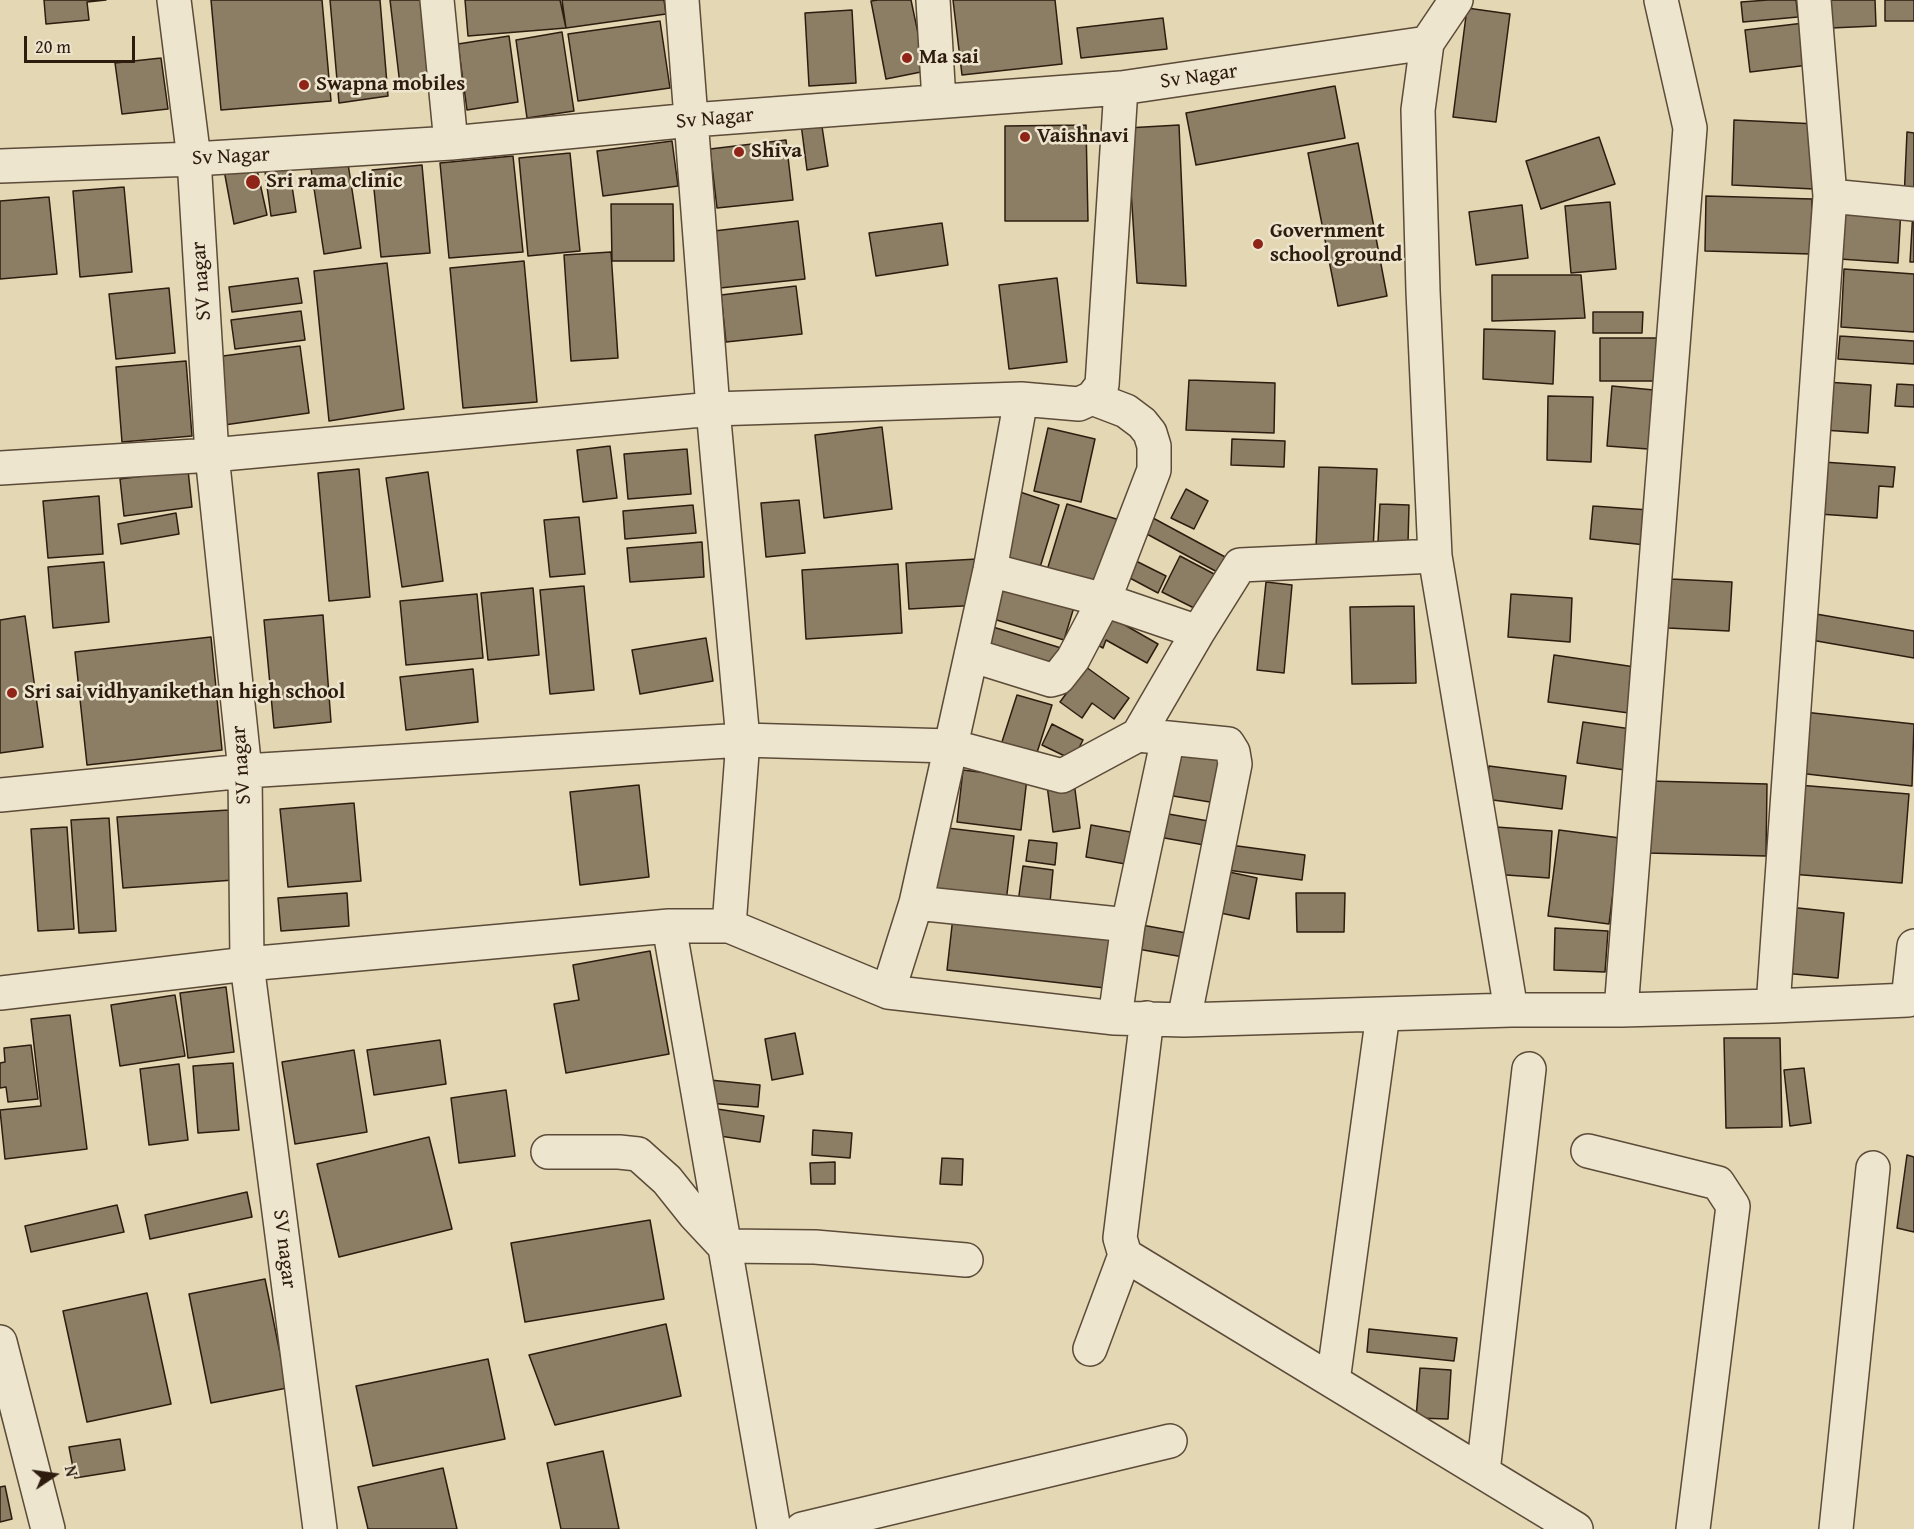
<!DOCTYPE html>
<style>
body{margin:0}
#map{position:relative;width:1914px;height:1529px;overflow:hidden;background:#e3d7b4;font-family:"Gentium Book Plus",serif}
canvas{display:block}
.north{position:absolute;left:24px;top:1445px;width:60px;height:60px;-webkit-text-stroke:4px #ede5ce;paint-order:stroke;rotate:77deg;font-size:16px;font-weight:700;line-height:24px;text-align:center;color:#2e1c0f}
.north::after{content:'';display:block;margin:auto;width:21px;height:27px;background:#2e1c0f;clip-path:polygon(50% 0,100% 100%,50% 72%,0 100%)}
.scale{position:absolute;left:24px;top:36px;width:111px;height:27px;box-sizing:border-box;border:3px solid #2e1c0f;border-top:0;padding-left:8px;font-size:18px;line-height:21px;white-space:nowrap;color:#2e1c0f;-webkit-text-stroke:4px #ede5ce;paint-order:stroke}
</style>
<div id="map">
<canvas width="1914" height="1529"></canvas>
<div class="north">N</div>
<div class="scale">20 m</div>
</div>
<script>
const context = document.querySelector('canvas').getContext('2d');
context.lineJoin = 'round';
function paint(path, color) { context.fillStyle = color; context.fill(path, 'evenodd'); }
const toPath = rows => new Path2D(rows.map(r => 'M' + r).join(''));
function stroke(path, color, width, dash) { context.strokeStyle = color; context.lineWidth = width; context.lineCap = dash ? 'butt' : 'round'; context.setLineDash(dash || []); context.stroke(path); }
function label(font, color, halo, rows, align = 'center') {
  context.font = font + ' "Gentium Book Plus",serif'; context.lineWidth = 5; context.setLineDash([]); context.textBaseline = 'middle'; context.strokeStyle = halo; context.fillStyle = color; for (const [text, x, y, turn = 0] of rows) {
    context.save(); context.translate(x, y); context.rotate((+turn || 0) * Math.PI / 180); context.textAlign = isNaN(turn) ? turn : align; if (halo) context.strokeText(text, 0, 0); context.fillText(text, 0, 0); context.restore();
  }
}
const building = toPath([
 [44,0,106,0,87,2,89,20,46,24,44,0],
 [211,0,322,0,331,101,221,110,211,0],
 [330,0,380,0,388,96,339,103,330,0],
 [390,0,431,0,441,80,400,85,390,0],
 [465,0,560,0,566,28,468,36,465,0],
 [562,0,664,0,666,14,566,28,562,0],
 [878,0,911,0,926,71,886,79,871,1,878,0],
 [953,0,1055,0,1062,64,962,75,953,0],
 [1768,0,1796,0,1798,17,1743,22,1741,2,1768,0],
 [1830,0,1875,0,1876,26,1831,28,1830,0],
 [1885,0,1914,0,1914,21,1885,21,1885,0],
 [1467,8,1510,14,1496,122,1453,117,1467,8],
 [852,10,856,83,809,86,805,13,852,10],
 [1163,18,1167,49,1081,58,1077,28,1163,18],
 [660,21,670,88,578,101,568,34,660,21],
 [1804,23,1809,65,1750,72,1745,30,1804,23],
 [562,32,574,111,527,118,516,40,562,32],
 [509,36,518,102,467,110,458,44,509,36],
 [161,58,168,109,122,114,115,63,161,58],
 [1335,86,1345,138,1196,165,1186,113,1335,86],
 [821,120,828,166,807,170,801,124,821,120],
 [1734,120,1817,124,1814,189,1732,185,1734,120],
 [1086,125,1088,221,1005,221,1005,126,1086,125],
 [1179,125,1186,286,1137,283,1127,128,1179,125],
 [1907,132,1914,133,1914,201,1904,200,1907,132],
 [1599,137,1615,184,1541,209,1526,161,1599,137],
 [786,140,793,200,717,208,710,149,786,140],
 [672,141,678,186,603,196,597,151,672,141],
 [1358,143,1387,296,1338,306,1308,153,1358,143],
 [570,153,580,251,528,256,519,158,570,153],
 [513,156,523,252,449,258,440,163,513,156],
 [347,157,361,248,324,254,310,162,347,157],
 [288,160,296,212,271,216,264,164,288,160],
 [256,165,267,215,234,224,224,170,256,165],
 [422,165,430,253,381,257,372,170,422,165],
 [124,187,132,272,80,277,73,191,124,187],
 [1706,196,1812,199,1811,254,1705,251,1706,196],
 [49,197,57,274,0,279,0,201,49,197],
 [1610,202,1616,269,1571,273,1565,206,1610,202],
 [611,204,673,204,674,261,612,261,611,204],
 [1522,205,1528,258,1476,265,1469,212,1522,205],
 [1844,205,1901,208,1898,263,1840,259,1844,205],
 [1913,210,1914,210,1914,262,1910,262,1913,210],
 [798,221,805,279,720,288,714,231,798,221],
 [942,223,948,265,876,276,869,233,942,223],
 [611,252,618,358,571,361,564,255,611,252],
 [524,261,537,402,463,408,450,268,524,261],
 [387,263,404,409,329,421,314,271,387,263],
 [1844,269,1914,274,1914,332,1841,327,1844,269],
 [1492,275,1581,275,1585,318,1492,321,1492,275],
 [298,278,302,303,232,312,229,287,298,278],
 [1057,278,1067,362,1009,369,999,285,1057,278],
 [796,286,802,334,726,342,721,295,796,286],
 [169,288,175,353,116,359,109,294,169,288],
 [301,311,305,340,235,349,231,320,301,311],
 [1593,312,1643,312,1642,333,1593,333,1593,312],
 [1484,329,1555,331,1553,384,1483,379,1484,329],
 [1840,336,1914,341,1914,364,1838,359,1840,336],
 [1600,338,1662,338,1661,381,1600,381,1600,338],
 [300,346,309,413,224,425,215,357,300,346],
 [186,361,192,436,122,442,116,367,186,361],
 [1189,380,1275,383,1274,433,1186,430,1189,380],
 [1826,382,1871,385,1868,433,1823,430,1826,382],
 [1897,384,1914,385,1914,407,1895,406,1897,384],
 [1612,386,1654,390,1648,449,1607,446,1612,386],
 [1548,396,1593,397,1591,462,1547,460,1548,396],
 [882,427,892,509,824,518,815,435,882,427],
 [1048,428,1095,439,1081,502,1034,491,1048,428],
 [1232,439,1285,441,1284,467,1231,465,1232,439],
 [610,446,617,498,583,502,577,450,610,446],
 [687,449,691,494,628,499,624,454,687,449],
 [1823,462,1895,467,1893,487,1879,486,1877,518,1819,514,1823,462],
 [1319,467,1377,469,1373,551,1316,549,1319,467],
 [359,469,370,597,329,601,318,473,359,469],
 [188,470,192,507,124,516,120,479,188,470],
 [428,472,443,581,402,587,386,478,428,472],
 [1186,489,1208,501,1194,529,1171,518,1186,489],
 [1020,492,1059,505,1038,574,999,562,1020,492],
 [99,496,103,554,48,558,43,501,99,496],
 [799,500,805,553,766,557,761,503,799,500],
 [1067,504,1126,522,1104,596,1045,577,1067,504],
 [1380,504,1409,505,1408,543,1378,542,1380,504],
 [693,505,696,533,625,539,623,511,693,505],
 [1593,506,1649,510,1646,545,1590,539,1593,506],
 [176,513,179,534,121,544,118,524,176,513],
 [579,517,585,574,550,577,544,520,579,517],
 [1153,518,1227,558,1219,573,1145,533,1153,518],
 [702,542,704,577,630,582,627,548,702,542],
 [1180,556,1216,575,1198,610,1162,592,1180,556],
 [977,559,980,605,909,609,906,563,977,559],
 [1136,561,1166,576,1158,593,1128,577,1136,561],
 [104,562,109,622,53,628,48,567,104,562],
 [898,564,902,633,806,639,802,570,898,564],
 [1671,579,1732,582,1729,631,1668,628,1671,579],
 [1266,582,1292,585,1284,673,1257,670,1266,582],
 [1000,584,1074,607,1064,640,990,618,1000,584],
 [584,586,594,690,550,694,540,590,584,586],
 [533,588,539,655,488,660,481,593,533,588],
 [477,594,483,658,406,665,400,601,477,594],
 [1511,594,1572,598,1570,642,1508,637,1511,594],
 [1414,606,1416,683,1352,684,1350,607,1414,606],
 [1816,614,1914,631,1914,658,1811,640,1816,614],
 [323,615,331,722,274,728,264,620,323,615],
 [25,616,43,747,0,753,0,620,25,616],
 [1109,616,1158,644,1147,663,1106,640,1103,648,1094,643,1109,616],
 [993,627,1061,648,1053,674,985,653,993,627],
 [211,637,222,750,87,765,75,652,211,637],
 [706,638,713,681,640,694,632,650,706,638],
 [1554,655,1635,667,1629,713,1548,702,1554,655],
 [1086,667,1129,698,1114,719,1092,703,1082,718,1060,702,1086,667],
 [473,669,478,722,406,730,400,677,473,669],
 [1017,695,1052,705,1035,759,1000,748,1017,695],
 [1804,712,1914,724,1912,786,1798,773,1804,712],
 [1583,722,1631,729,1625,770,1577,763,1583,722],
 [1052,724,1083,740,1073,760,1042,745,1052,724],
 [1175,748,1224,756,1216,803,1167,795,1175,748],
 [1489,766,1566,776,1562,809,1485,799,1489,766],
 [963,770,1027,778,1021,830,957,822,963,770],
 [1649,781,1767,784,1766,856,1647,853,1649,781],
 [1074,782,1080,828,1053,832,1047,785,1074,782],
 [639,785,649,877,580,885,570,792,639,785],
 [1798,785,1909,794,1902,883,1791,874,1798,785],
 [354,803,361,881,288,887,280,809,354,803],
 [229,810,234,880,123,888,117,817,229,810],
 [1157,812,1214,822,1210,846,1153,836,1157,812],
 [109,818,116,931,79,933,71,820,109,818],
 [1091,825,1136,833,1131,865,1086,857,1091,825],
 [67,827,74,929,38,931,31,829,67,827],
 [939,827,1014,836,1006,902,931,892,939,827],
 [1496,827,1552,831,1549,878,1492,874,1496,827],
 [1559,830,1620,838,1609,924,1548,916,1559,830],
 [1029,840,1057,843,1055,865,1026,861,1029,840],
 [1230,845,1305,855,1302,880,1227,870,1230,845],
 [1023,866,1053,870,1049,913,1017,910,1023,866],
 [1220,870,1257,878,1249,919,1211,911,1220,870],
 [347,893,349,926,281,931,278,898,347,893],
 [1296,893,1345,893,1344,932,1297,932,1296,893],
 [1789,907,1844,913,1838,978,1783,973,1789,907],
 [954,908,1121,928,1114,989,947,970,954,908],
 [1136,924,1192,934,1189,958,1132,948,1136,924],
 [1555,928,1608,931,1605,972,1554,970,1555,928],
 [650,951,669,1054,566,1073,554,1004,579,1000,573,965,650,951],
 [226,987,234,1052,188,1058,180,993,226,987],
 [175,995,185,1056,120,1066,111,1005,175,995],
 [70,1015,87,1149,5,1159,0,1110,41,1106,31,1019,70,1015],
 [795,1033,803,1074,772,1080,765,1039,795,1033],
 [1724,1038,1780,1038,1782,1127,1726,1128,1724,1038],
 [440,1040,446,1084,374,1095,367,1050,440,1040],
 [31,1045,38,1099,8,1102,6,1087,0,1088,0,1063,5,1062,4,1048,31,1045],
 [354,1050,367,1132,295,1144,282,1062,354,1050],
 [233,1063,239,1130,198,1133,193,1066,233,1063],
 [179,1064,188,1140,149,1145,140,1069,179,1064],
 [1804,1068,1811,1123,1790,1126,1784,1070,1804,1068],
 [710,1080,760,1085,758,1107,708,1103,710,1080],
 [506,1090,515,1156,459,1163,451,1098,506,1090],
 [717,1109,764,1116,760,1142,713,1135,717,1109],
 [813,1130,852,1133,850,1158,812,1155,813,1130],
 [429,1137,452,1229,339,1257,317,1164,429,1137],
 [1907,1155,1914,1157,1914,1232,1897,1228,1907,1155],
 [942,1158,963,1159,962,1185,940,1184,942,1158],
 [835,1162,835,1184,811,1184,810,1163,835,1162],
 [247,1192,252,1217,150,1239,145,1215,247,1192],
 [117,1205,124,1232,31,1252,25,1226,117,1205],
 [650,1220,664,1299,525,1322,511,1243,650,1220],
 [265,1279,287,1388,211,1403,189,1294,265,1279],
 [147,1293,171,1404,87,1422,63,1311,147,1293],
 [666,1324,681,1396,555,1425,529,1355,666,1324],
 [1369,1329,1457,1338,1454,1361,1367,1352,1369,1329],
 [488,1359,505,1439,373,1466,356,1386,488,1359],
 [1420,1368,1451,1370,1448,1419,1416,1418,1420,1368],
 [120,1439,125,1470,75,1478,69,1447,120,1439],
 [603,1451,619,1529,561,1529,547,1463,603,1451],
 [443,1468,457,1529,368,1529,358,1487,443,1468],
 [5,1486,12,1519,0,1522,0,1487,5,1486]
]);
paint(building, '#8c7d65');
stroke(building, '#2e1c0f', 1.5);
const minor = toPath([
 [174,0,194,159,212,455,245,771,247,964,320,1529],
 [437,0,451,143],
 [682,0,713,409,743,740,729,926],
 [933,0,939,101],
 [1456,0,1427,43,1418,110,1423,291,1435,556,1511,1010],
 [0,166,194,159,451,143,692,120,1121,88,1427,43],
 [1830,196,1914,204],
 [0,468,212,455,713,409,1021,399,1079,404,1092,398,1102,385,1121,88],
 [990,570,1104,600,1198,632],
 [971,655,1051,680,1058,678,1073,659,1104,600,1154,470,1154,446,1150,433,1142,423,1126,411,1092,398],
 [1138,735,1228,744,1233,752,1235,764,1184,1020],
 [0,795,245,771,743,740,950,746,1062,776,1138,735,1198,632,1240,565,1435,556],
 [916,903,1128,925],
 [669,926,774,1529],
 [888,992,916,903,990,570,1021,399],
 [0,993,247,964,669,926,729,926,888,992,1115,1018,1184,1020,1511,1010,1621,1010,1773,1006,1908,1000,1914,998],
 [1908,1000,1914,946],
 [1773,1006,1830,196,1814,0],
 [1621,1010,1690,128,1661,0],
 [1115,1018,1128,925,1168,738],
 [1147,1018,1120,1238,1125,1255,1576,1529],
 [1588,1151,1718,1183,1733,1206,1693,1529],
 [548,1152,619,1152,638,1154,667,1180,695,1215,724,1246,815,1247,966,1260],
 [0,1342,48,1529],
 [1090,1349,1125,1255],
 [1333,1381,1383,1014],
 [1483,1472,1529,1069],
 [802,1529,1170,1441],
 [1836,1529,1873,1168]
]);
stroke(minor, '#5b4b38', 36);
stroke(minor, '#ede5ce', 33);
for (const [x, y, r, color] of [
 [907,58,6,"#8f2418"],
 [304,85,6,"#8f2418"],
 [1025,137,6,"#8f2418"],
 [739,152,6,"#8f2418"],
 [253,182,8,"#8f2418"],
 [1258,244,6,"#8f2418"],
 [12,693,6,"#8f2418"]
]) { const dot = new Path2D(); dot.arc(x, y, r, 0, 2 * Math.PI); context.fillStyle = color; context.fill(dot); stroke(dot, '#ede5ce', 2); }
label('bold 21px', '#2e1c0f', '#ede5ce', [
 ["Ma sai",919,58],
 ["Swapna mobiles",316,85],
 ["Vaishnavi",1037,137],
 ["Shiva",751,152],
 ["Sri rama clinic",266,182],
 ["Government",1270,232],
 ["school ground",1270,256],
 ["Sri sai vidhyanikethan high school",24,693]
], 'left');
label('21px', '#2e1c0f', '#ede5ce', [
 ["Sv Nagar",1199,77,-8],
 ["Sv Nagar",715,119,-5],
 ["Sv Nagar",231,157,-3],
 ["SV nagar",202,281,-94],
 ["SV nagar",242,765,-94],
 ["SV nagar",284,1249,83]
]);
</script>
